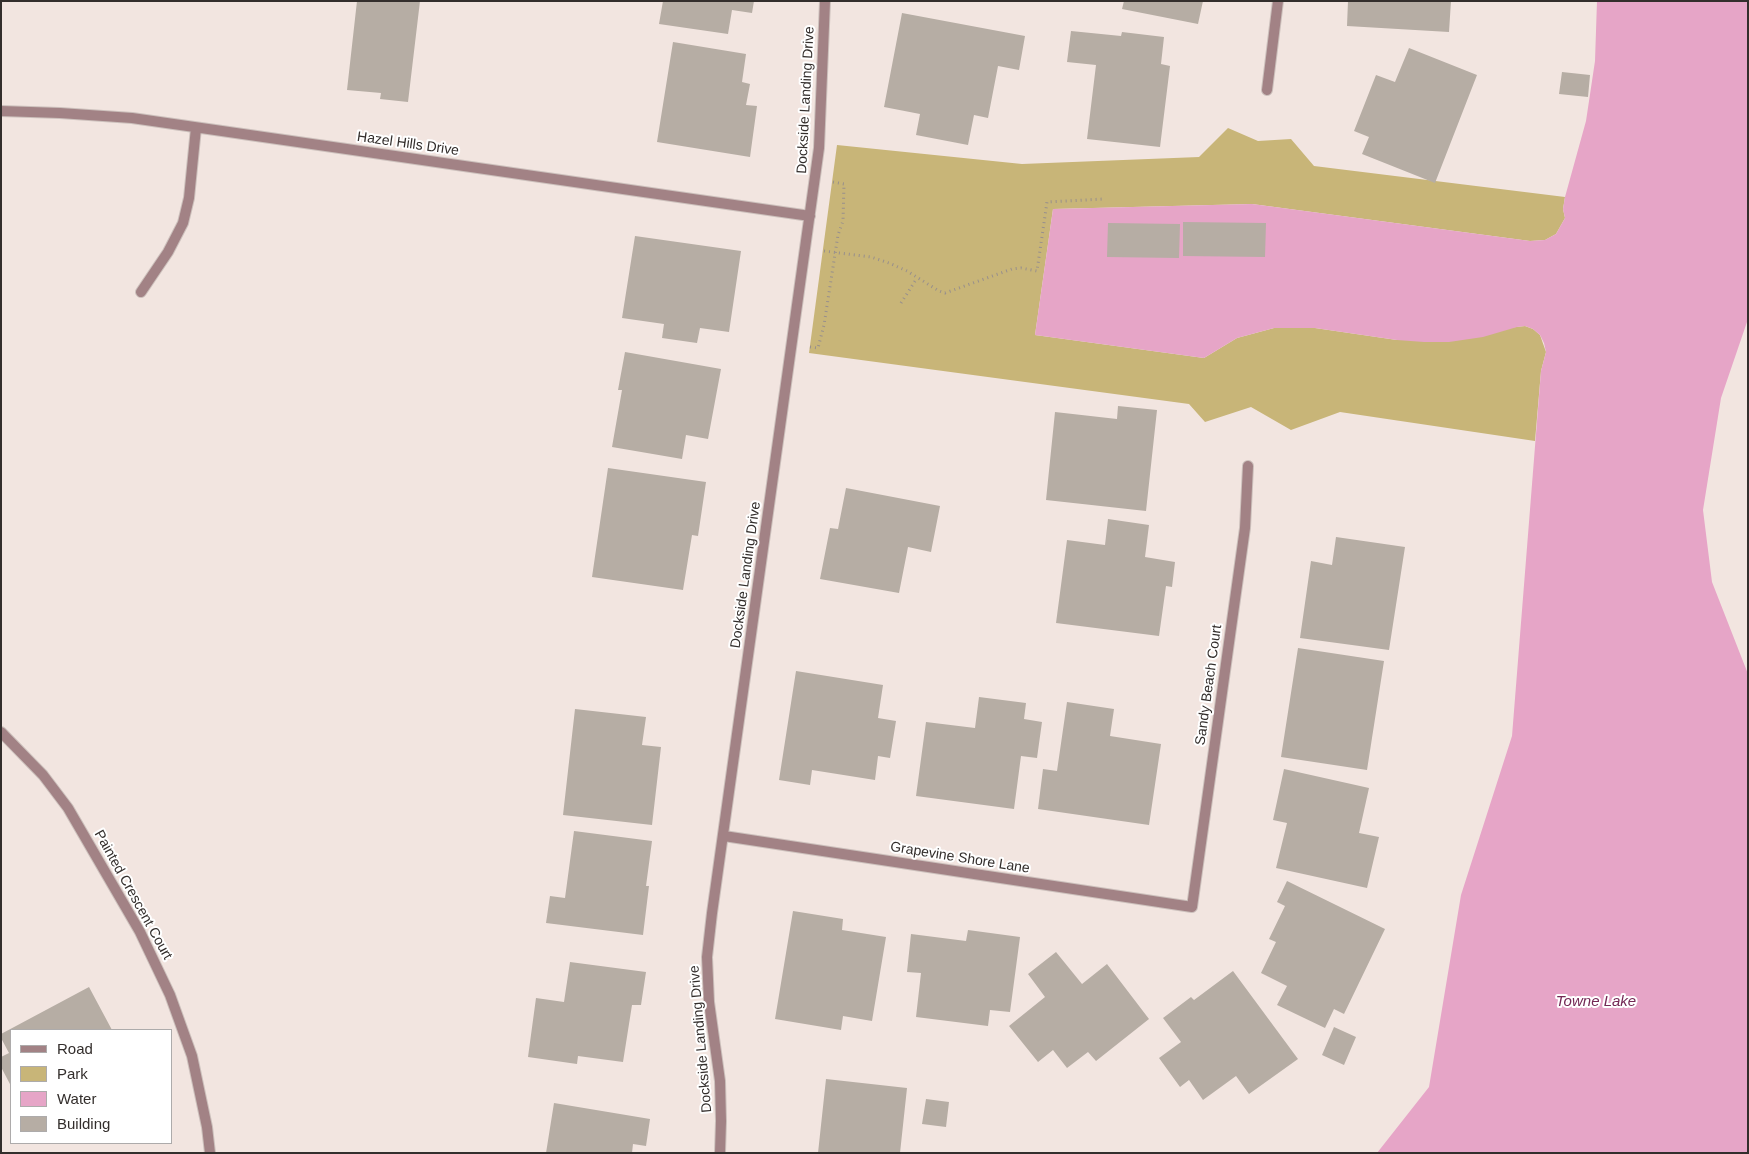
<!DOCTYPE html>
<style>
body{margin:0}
#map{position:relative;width:1749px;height:1154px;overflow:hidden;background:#f2e5e0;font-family:Arial,sans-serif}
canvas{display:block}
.frame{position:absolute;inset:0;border:2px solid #332e2c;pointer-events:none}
.legend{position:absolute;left:10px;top:1029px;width:162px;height:115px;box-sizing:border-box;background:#fff;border:1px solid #adabab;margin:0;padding:6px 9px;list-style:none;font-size:15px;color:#332e2c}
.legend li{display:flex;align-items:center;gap:10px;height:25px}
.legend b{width:25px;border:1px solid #adabab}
</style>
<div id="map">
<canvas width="1749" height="1154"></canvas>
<div class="frame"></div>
<ul class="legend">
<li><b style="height:6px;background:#a28285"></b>Road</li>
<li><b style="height:14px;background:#c8b578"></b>Park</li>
<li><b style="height:14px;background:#e6a5c7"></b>Water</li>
<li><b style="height:14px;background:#b6ada4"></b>Building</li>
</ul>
</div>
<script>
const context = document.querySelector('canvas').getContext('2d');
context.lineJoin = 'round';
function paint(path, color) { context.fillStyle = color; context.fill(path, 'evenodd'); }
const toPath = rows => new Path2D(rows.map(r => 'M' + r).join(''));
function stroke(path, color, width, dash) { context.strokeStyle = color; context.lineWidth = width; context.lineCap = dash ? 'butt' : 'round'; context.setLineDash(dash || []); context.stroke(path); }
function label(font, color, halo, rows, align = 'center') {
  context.font = font + ' Arial,sans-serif'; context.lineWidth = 4; context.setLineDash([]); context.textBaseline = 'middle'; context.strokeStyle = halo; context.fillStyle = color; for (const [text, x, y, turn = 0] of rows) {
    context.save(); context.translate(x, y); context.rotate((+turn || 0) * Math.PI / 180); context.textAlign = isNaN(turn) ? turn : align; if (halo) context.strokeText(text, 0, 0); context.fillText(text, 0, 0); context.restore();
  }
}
paint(toPath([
 [1228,128,1258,141,1291,139,1314,166,1565,197,1563,209,1565,218,1556,234,1545,240,1530,241,1252,204,1053,209,1035,335,1204,358,1237,338,1274,328,1315,328,1397,340,1525,326,1533,329,1540,335,1546,352,1541,371,1535,441,1340,412,1291,430,1251,407,1205,422,1189,404,809,353,837,145,1022,164,1199,157]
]), '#c8b578');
paint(toPath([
 [1597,1,1748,1,1748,319,1721,398,1703,510,1712,582,1748,674,1748,1153,1377,1153,1429,1087,1461,895,1512,736,1541,371,1546,352,1544,343,1540,335,1533,329,1525,326,1517,327,1483,337,1449,342,1424,342,1397,340,1315,328,1274,328,1237,338,1204,358,1035,335,1053,209,1252,204,1530,241,1545,240,1556,234,1565,218,1563,209,1565,197,1586,121,1595,61]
]), '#e6a5c7');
paint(toPath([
 [357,1,420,1,408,102,380,99,381,93,347,90],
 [663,1,754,1,752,13,732,10,728,34,659,24],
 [1124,1,1203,1,1198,24,1122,9],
 [1348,1,1451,1,1449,32,1347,26],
 [902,13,1025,36,1019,70,998,66,988,118,974,115,968,145,916,135,920,114,884,107],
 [1071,31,1121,36,1122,32,1164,37,1161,64,1170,66,1160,147,1087,139,1096,65,1067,62],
 [673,42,746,54,742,82,750,84,746,105,757,106,750,157,657,142],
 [1409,48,1477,75,1435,183,1362,154,1369,137,1354,131,1376,75,1395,82],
 [1562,72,1590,75,1588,97,1559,94],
 [1183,222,1266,223,1265,257,1183,256],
 [1108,223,1180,224,1179,258,1107,257],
 [635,236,741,251,729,332,700,328,697,343,662,338,664,324,622,318],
 [625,352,721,369,708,439,686,435,682,459,612,447,622,390,618,390],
 [1118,406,1157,410,1146,511,1046,500,1055,412,1117,419],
 [608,468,706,482,698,536,692,535,683,590,592,577],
 [846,488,940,506,931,552,908,547,899,593,820,579,830,528,838,529],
 [1108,519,1149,525,1145,557,1175,562,1172,587,1166,586,1159,636,1056,623,1067,540,1105,545],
 [1336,537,1405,547,1389,650,1300,638,1311,561,1332,565],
 [1298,648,1384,661,1367,770,1281,757],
 [796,671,883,685,878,718,896,721,890,758,878,756,875,780,812,770,810,785,779,780],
 [979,697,1026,703,1024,719,1042,722,1037,758,1021,756,1014,809,916,796,926,722,975,728],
 [1067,702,1114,709,1110,736,1161,744,1149,825,1038,809,1043,769,1057,771],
 [575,709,646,717,642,745,661,747,652,825,563,815],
 [1284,769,1369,788,1359,833,1379,837,1367,888,1276,868,1287,823,1273,820],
 [574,831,652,841,646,886,649,886,643,935,546,923,550,896,565,898],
 [1287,881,1385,929,1344,1014,1334,1009,1325,1028,1277,1005,1287,986,1261,973,1276,942,1269,939,1285,906,1277,902],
 [793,911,843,919,842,930,886,937,872,1021,843,1016,841,1030,775,1019],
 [968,930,1020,937,1010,1012,990,1010,988,1026,916,1017,921,973,907,972,911,934,966,941],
 [1056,952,1082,984,1107,964,1149,1019,1096,1061,1088,1052,1067,1068,1053,1050,1038,1062,1009,1026,1045,997,1028,974],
 [570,962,646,972,641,1005,632,1005,623,1062,578,1056,577,1064,528,1057,536,998,564,1002],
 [1233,971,1298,1059,1249,1094,1236,1076,1203,1100,1189,1080,1180,1087,1159,1058,1181,1042,1163,1018,1191,997,1194,1000],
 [89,987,112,1030,11,1030,11,1086,1,1067,1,1057,9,1053,1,1038,1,1034],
 [1334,1027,1356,1037,1344,1065,1322,1055],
 [826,1079,907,1088,900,1153,818,1153],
 [926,1099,949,1102,946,1127,922,1124],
 [554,1103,650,1119,646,1146,633,1144,632,1153,546,1153]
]), '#b6ada4');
const street = toPath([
 [1267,90,1278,1],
 [1,111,60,113,132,118,810,216],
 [141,292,168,252,183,223,189,198,196,128],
 [1,732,43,775,68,808,140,932,170,995,192,1056,207,1127,210,1153],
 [724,836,1192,907,1245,528,1248,466],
 [720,1153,721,1121,720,1081,709,1002,707,957,712,913,819,148,825,1]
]);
stroke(street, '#ccc0bc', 12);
stroke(toPath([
 [824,251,871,257,889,263,907,271,939,291,945,293,1012,269,1021,268,1037,271,1047,202,1103,199],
 [901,303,917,278],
 [810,347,818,348,824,325,838,235,843,221,844,184,833,182]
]), '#988f8c', 3, [1, 4]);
stroke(street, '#a28285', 10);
label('14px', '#332e2c', '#fff', [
 ["Dockside Landing Drive",806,100,-87],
 ["Hazel Hills Drive",408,144,8],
 ["Dockside Landing Drive",746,575,-82],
 ["Sandy Beach Court",1209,685,-82],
 ["Grapevine Shore Lane",960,858,9],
 ["Painted Crescent Court",133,895,61],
 ["Dockside Landing Drive",701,1039,-95]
]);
label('italic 15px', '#742855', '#fff', [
 ["Towne Lake",1596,1002]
]);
</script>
